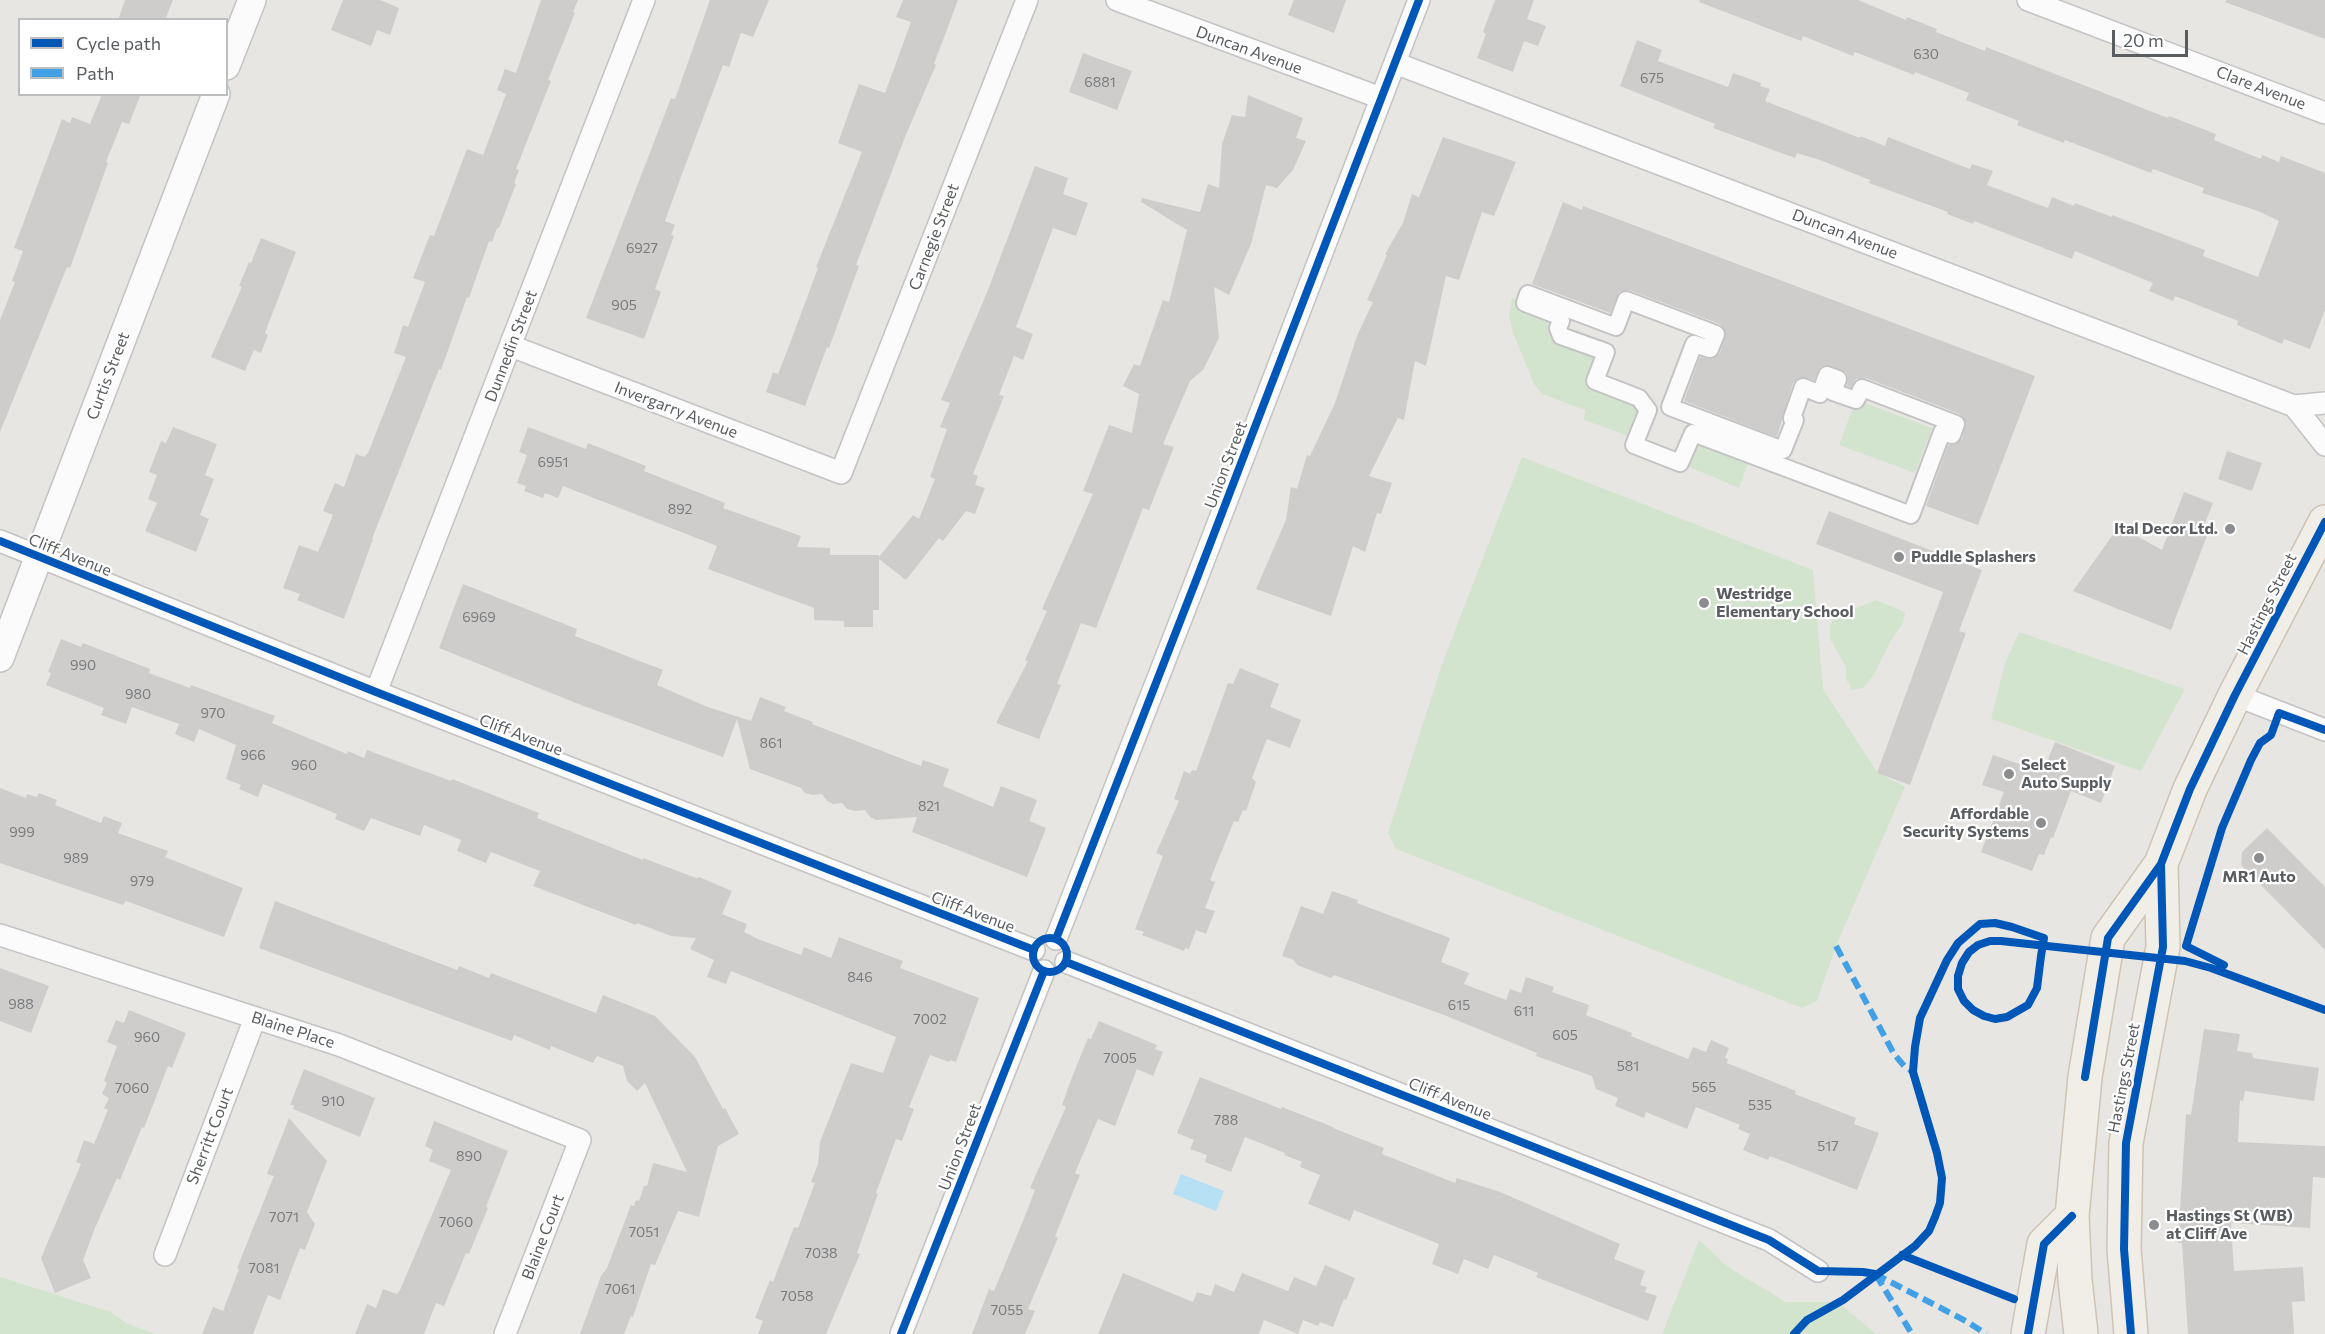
<!DOCTYPE html>
<style>
body{margin:0}
#map{position:relative;width:2325px;height:1334px;overflow:hidden;background:#e8e6e3;font-family:Commissioner,sans-serif}
canvas{display:block}
.legend{position:absolute;left:18px;top:18px;width:210px;height:78px;box-sizing:border-box;background:#fff;border:2px solid #bdbebf;margin:0;padding:8px 10px;list-style:none;font-size:18px;color:#595d60}
.legend li{display:flex;align-items:center;gap:12px;height:30px}
.legend b{width:30px;border:2px solid #bdbebf}
.scale{position:absolute;left:2112px;top:30px;width:76px;height:27px;box-sizing:border-box;border:3px solid #595d60;border-top:0;padding-left:8px;font-size:18px;line-height:21px;white-space:nowrap;color:#595d60;-webkit-text-stroke:4px #fff;paint-order:stroke}
</style>
<div id="map">
<canvas width="2325" height="1334"></canvas>
<ul class="legend">
<li><b style="height:8px;background:#0057b8"></b>Cycle path</li>
<li><b style="height:8px;background:#42a1e6"></b>Path</li>
</ul>
<div class="scale">20 m</div>
</div>
<script>
const context = document.querySelector('canvas').getContext('2d');
context.lineJoin = 'round';
function paint(path, color) { context.fillStyle = color; context.fill(path, 'evenodd'); }
const toPath = rows => new Path2D(rows.map(r => 'M' + r).join(''));
function stroke(path, color, width, dash) { context.strokeStyle = color; context.lineWidth = width; context.lineCap = dash ? 'butt' : 'round'; context.setLineDash(dash || []); context.stroke(path); }
function label(font, color, halo, rows, align = 'center') {
  context.font = font + ' Commissioner,sans-serif'; context.lineWidth = 4.5; context.setLineDash([]); context.textBaseline = 'middle'; context.strokeStyle = halo; context.fillStyle = color; for (const [text, x, y, turn = 0] of rows) {
    context.save(); context.translate(x, y); context.rotate((+turn || 0) * Math.PI / 180); context.textAlign = isNaN(turn) ? turn : align; if (halo) context.strokeText(text, 0, 0); context.fillText(text, 0, 0); context.restore();
  }
}
paint(toPath([
 [1512,298,1559,316,1558,328,1606,352,1596,381,1648,410,1636,439,1584,420,1585,410,1542,394,1534,384,1513,333,1509,316],
 [1856,400,1932,428,1915,473,1839,445],
 [1693,433,1751,455,1739,488,1680,463],
 [1522,457,1813,570,1823,689,1877,772,1905,787,1836,946,1817,1001,1802,1008,1396,849,1388,833,1442,664],
 [1876,600,1905,612,1903,623,1890,642,1874,675,1863,688,1852,690,1846,679,1846,667,1830,639,1830,625,1836,616],
 [2019,632,2185,689,2141,771,1991,719,2005,663],
 [1699,1240,1728,1267,1786,1302,1838,1302,1876,1334,1662,1334],
 [0,1277,111,1312,128,1324,156,1334,0,1334]
]), '#d3e4ce');
paint(toPath([
 [1181,1174,1224,1191,1216,1211,1173,1194]
]), '#b6e0f4');
paint(toPath([
 [125,0,173,0,165,20,118,20],
 [343,0,380,0,399,8,390,35,377,30,371,46,331,30],
 [541,0,578,0,573,12,575,13,548,80,551,81,516,169,519,170,514,183,516,184,499,228,497,228,492,242,489,241,469,298,467,297,441,370,439,369,372,539,373,539,344,619,297,600,300,594,283,588,299,545,318,552,333,515,323,511,335,483,344,487,356,454,364,457,368,453,406,357,394,353,403,325,408,327,425,282,413,278,430,235,434,236,467,149,483,155,506,94,497,90,505,69,516,73],
 [710,0,769,0,753,37,741,33,729,67,723,65,682,174,665,221,675,225,671,235,674,236,655,289,661,292,644,339,586,318,671,98,675,99],
 [903,0,958,0,934,64,936,65,905,137,856,265,859,266,829,348,827,347,805,406,766,392,773,372,778,374,789,346,818,268,816,267,862,152,838,143,859,84,885,93,911,22,896,17],
 [1294,0,1346,0,1334,33,1288,15],
 [1495,0,1534,0,1527,19,1546,26,1538,46,1524,41,1513,72,1477,58,1486,34,1483,32],
 [1700,0,1858,0,1906,20,1907,17,1937,29,1936,32,1985,51,1986,47,2168,118,2169,116,2216,134,2214,140,2261,159,2262,155,2279,162,2281,156,2325,173,2325,310,2310,349,2284,339,2282,344,2237,325,2238,321,2175,296,2173,301,2149,291,2153,283,2075,251,2072,259,1974,221,1973,224,1947,214,1948,212,1869,183,1870,180,1820,160,1797,153,1795,158,1713,128,1715,124,1620,86,1637,40,1662,50,1658,61,1728,87,1733,73,1761,83,1760,86,1770,89,1765,101,1860,138,1860,136,1885,146,1888,137,1970,169,1972,164,1993,171,1987,185,2048,208,2052,197,2074,206,2075,203,2112,217,2112,215,2205,250,2203,256,2258,277,2279,221,2258,211,2202,193,2204,188,2153,169,2151,173,2065,140,2064,143,2017,125,2019,121,1966,100,1969,93,1915,72,1914,75,1855,52,1853,56,1803,36,1801,41,1699,2],
 [2226,0,2325,0,2325,39,2225,2],
 [1083,53,1132,71,1117,110,1069,92],
 [102,94,141,94,129,124,122,122,106,162,108,163,70,268,67,267,0,432,0,320,15,282,12,281,23,251,14,248,62,119,70,123,72,117,90,124],
 [1248,95,1303,118,1296,138,1306,141,1293,170,1277,188,1266,185,1251,244,1229,295,1214,287,1219,338,1203,370,1190,381,1163,444,1174,447,1149,510,1143,508,1096,628,1081,623,1057,684,1061,685,1039,739,996,723,1028,661,1025,660,1047,611,1042,609,1093,494,1083,491,1109,425,1132,433,1139,394,1123,386,1134,364,1140,366,1163,300,1169,302,1187,230,1141,202,1142,198,1200,212,1208,184,1219,188,1222,144,1232,115,1245,117],
 [1443,137,1516,162,1494,216,1482,212,1459,280,1446,276,1426,366,1415,361,1404,420,1398,418,1369,476,1392,483,1381,514,1377,513,1365,552,1353,546,1331,616,1256,589,1286,520,1291,487,1297,489,1307,455,1310,456,1335,403,1357,336,1373,302,1367,300,1387,255,1385,254,1403,223,1412,194,1419,197],
 [1035,166,1068,178,1063,194,1088,203,1076,236,1053,228,1016,327,1033,334,1023,360,1014,356,999,395,1004,396,973,474,978,476,975,485,985,488,975,514,966,511,943,541,939,538,906,580,879,559,879,610,873,610,873,627,844,627,844,621,814,620,814,608,708,569,717,546,563,486,558,498,545,493,543,498,524,491,526,486,517,483,527,455,519,452,528,427,586,449,588,443,646,466,644,471,725,503,723,508,801,536,797,547,830,548,830,555,879,555,879,557,913,515,919,519,935,479,930,477,947,429,940,427,950,403,941,400,986,295],
 [1563,202,1582,210,1583,206,2035,376,1978,525,1926,506,1948,445,1955,445,1962,439,1966,423,1960,414,1866,378,1856,379,1851,387,1847,386,1848,378,1846,372,1826,365,1820,367,1814,380,1802,377,1793,383,1777,437,1684,401,1700,357,1713,359,1720,353,1726,333,1720,324,1629,290,1619,292,1610,313,1532,284],
 [261,238,296,252,265,333,268,335,261,353,254,350,245,371,211,357,242,287,239,286,249,262,251,263],
 [173,427,217,444,205,475,214,479,200,515,209,519,196,552,145,531,157,503,148,499,157,475,149,472,161,441,166,443],
 [2227,451,2262,463,2252,491,2218,479],
 [2184,492,2213,503,2204,526,2210,528,2171,630,2073,591,2119,526,2162,550],
 [1829,511,1982,570,1959,631,1966,633,1910,785,1877,773,1943,592,1816,544],
 [463,584,577,629,575,636,663,670,657,685,705,706,751,721,760,697,786,707,784,711,813,722,812,724,921,766,923,760,949,769,943,786,993,807,1001,786,1037,800,1029,821,1046,828,1027,877,912,832,917,817,876,820,870,817,865,810,855,811,847,809,842,803,833,804,827,801,822,794,813,795,805,793,801,788,750,769,737,719,723,757,581,705,439,648],
 [61,639,81,647,83,643,150,669,149,673,190,688,191,685,275,716,272,723,347,754,348,751,364,758,367,750,451,781,452,779,539,813,537,818,643,860,643,858,696,878,699,877,732,891,722,914,747,924,744,932,758,939,801,955,804,947,831,958,839,937,903,961,900,968,979,998,956,1062,950,1060,949,1062,930,1055,909,1107,914,1109,902,1141,896,1139,876,1193,878,1194,857,1253,860,1254,826,1334,758,1334,763,1321,755,1318,770,1280,773,1282,794,1227,798,1228,815,1183,811,1182,818,1164,820,1142,851,1063,883,1073,896,1037,731,971,726,984,707,977,714,960,690,949,696,938,671,936,637,923,636,925,533,886,540,871,491,852,486,863,457,851,461,840,424,825,420,836,371,818,364,831,335,819,337,814,263,784,258,797,239,789,241,785,226,779,236,745,199,729,194,742,175,734,179,724,132,707,126,724,101,715,104,708,46,685,51,673,48,672],
 [1240,668,1279,684,1270,707,1301,720,1290,748,1267,739,1252,778,1256,782,1246,811,1243,810,1238,822,1234,821,1210,880,1215,882,1205,908,1215,911,1206,934,1196,930,1189,949,1185,948,1184,951,1142,935,1144,932,1135,929,1163,856,1156,853,1179,801,1174,799,1184,771,1190,774,1192,770,1196,771,1228,683,1233,684],
 [2055,742,2115,766,2101,803,2071,791,2053,838,2051,837,2044,855,2039,854,2032,871,1981,852,2004,792,1982,785,1993,755,2043,772],
 [0,788,26,798,27,794,37,797,39,793,57,800,55,805,101,823,104,816,122,823,118,833,168,851,165,857,243,888,224,937,126,901,123,905,0,863],
 [2267,828,2325,887,2325,950,2241,865,2242,852],
 [1332,891,1358,900,1357,903,1450,938,1441,962,1469,973,1464,984,1506,1000,1510,989,1521,993,1526,977,1554,987,1552,992,1589,1005,1586,1015,1632,1033,1631,1036,1688,1059,1693,1047,1706,1052,1711,1040,1729,1048,1725,1058,1728,1059,1727,1063,1796,1091,1795,1094,1856,1118,1854,1124,1879,1133,1857,1190,1770,1156,1768,1160,1743,1150,1750,1134,1738,1129,1740,1125,1696,1107,1687,1129,1646,1112,1644,1118,1615,1106,1618,1098,1596,1089,1592,1076,1536,1056,1537,1053,1444,1015,1334,975,1331,978,1297,965,1294,960,1282,956,1301,906,1323,914],
 [275,901,457,970,459,966,489,978,491,973,596,1013,603,995,655,1016,695,1057,723,1109,725,1108,739,1134,718,1146,699,1217,678,1211,655,1265,651,1264,633,1317,631,1316,624,1334,580,1334,601,1276,607,1268,631,1205,634,1206,636,1200,639,1201,644,1186,647,1186,653,1163,687,1172,645,1083,637,1091,627,1081,623,1066,597,1056,593,1063,551,1046,550,1050,514,1035,512,1041,259,948],
 [0,968,49,986,31,1033,0,1021],
 [129,1010,186,1033,172,1068,168,1066,144,1128,142,1127,120,1180,117,1178,95,1228,83,1260,91,1278,55,1293,41,1258,81,1164,76,1162,84,1140,94,1144,108,1110,104,1108,109,1098,102,1094,107,1083,104,1081,117,1046,107,1042,116,1020,124,1023],
 [1099,1021,1157,1045,1155,1049,1163,1052,1153,1076,1137,1069,1115,1126,1098,1119,1075,1173,1080,1175,1055,1236,1058,1238,1028,1309,1035,1311,1025,1334,972,1334,989,1289,994,1291,1025,1216,1035,1190,1030,1188,1066,1107,1062,1105,1072,1077,1088,1038,1091,1039],
 [2204,1029,2240,1034,2237,1051,2252,1053,2253,1058,2319,1068,2314,1101,2245,1091,2243,1101,2240,1100,2238,1142,2325,1146,2325,1178,2313,1177,2310,1228,2231,1223,2234,1271,2303,1267,2305,1301,2292,1302,2294,1334,2188,1334,2182,1243,2178,1243,2186,1114,2191,1115],
 [304,1069,375,1098,360,1137,293,1109,294,1105,290,1105],
 [1200,1077,1281,1109,1282,1107,1333,1127,1333,1128,1384,1148,1382,1154,1455,1183,1457,1178,1500,1192,1620,1244,1614,1259,1645,1271,1640,1285,1647,1287,1645,1292,1657,1296,1648,1321,1536,1277,1538,1273,1494,1255,1488,1269,1464,1259,1458,1274,1432,1264,1439,1244,1354,1210,1350,1221,1311,1205,1308,1204,1320,1175,1300,1167,1302,1162,1284,1155,1285,1153,1245,1137,1231,1172,1205,1162,1207,1155,1190,1149,1194,1140,1177,1133],
 [289,1118,327,1161,307,1212,315,1224,305,1250,300,1248,280,1300,268,1295,253,1334,202,1334,213,1307,223,1311,239,1269,237,1268,274,1176,267,1174],
 [434,1121,508,1151,486,1207,488,1208,469,1254,466,1253,444,1306,436,1303,424,1334,355,1334,367,1304,376,1308,383,1289,397,1294,400,1290,451,1170,429,1161,433,1150,425,1146],
 [1325,1265,1355,1278,1346,1300,1344,1299,1333,1327,1320,1322,1318,1326,1303,1320,1298,1334,1264,1320,1259,1334,1098,1334,1123,1273,1193,1302,1197,1292,1211,1296,1215,1284,1234,1292,1242,1273,1288,1291,1294,1277,1316,1286]
]), '#cfcdcb');
const pedestrian = toPath([
 [1528,294,1616,327,1626,300,1716,334,1710,349,1694,344,1670,407,1783,450,1795,420,1792,418,1803,387,1820,394,1827,375,1838,379,1833,392,1856,400,1862,388,1956,424,1952,435,1942,432,1911,515,1693,433,1680,463,1634,445,1648,410,1639,398,1595,381,1606,352,1561,336,1558,328,1561,321,1559,316,1525,303,1528,294]
]);
const minor = toPath([
 [1117,0,1381,98],
 [2028,0,2325,113],
 [1395,63,2294,406,2325,403],
 [511,346,841,473,1027,0],
 [2294,406,2325,445],
 [0,541,376,692,1034,950],
 [376,692,644,0],
 [2235,695,2325,730],
 [0,935,339,1045,580,1140,505,1334],
 [1056,939,1197,578,1419,0],
 [1066,962,1769,1240,1818,1271],
 [165,1255,255,1018],
 [901,1334,1044,971]
]);
const tertiary = toPath([
 [226,66,252,0],
 [0,658,216,94]
]);
const primary = toPath([
 [2028,1334,2044,1244,2072,1216],
 [2081,1334,2075,1280,2072,1216,2085,1077,2108,938,2161,864,2190,789,2235,695,2325,522],
 [2131,1334,2124,1249,2126,1143,2163,947,2161,864]
]);
stroke(pedestrian, '#c4c3c4', 20);
stroke(minor, '#c4c3c4', 24);
stroke(tertiary, '#c4c3c4', 30);
stroke(primary, '#cfc3b2', 36);
stroke(pedestrian, '#fcfbfb', 16);
stroke(minor, '#fcfbfb', 21);
stroke(tertiary, '#fcfbfb', 27);
stroke(primary, '#f0eee6', 33);
stroke(toPath([
 [1836,946,1894,1054,1905,1067,1913,1072],
 [1875,1274,1966,1321,1986,1334],
 [1876,1275,1912,1334]
]), '#42a1e6', 6, [12, 6]);
stroke(toPath([
 [0,541,376,692,1034,950],
 '1033 955a17 17 0 1 1 34 0a17 17 0 1 1-34 0Z',
 [1056,939,1197,578,1419,0],
 [1066,962,1769,1240,1818,1271,1863,1272,1875,1274],
 [2224,965,2186,946,2222,828,2251,760,2260,743,2271,735,2279,713,2325,730],
 [2085,1077,2108,938,2161,864,2190,789,2235,695,2325,522],
 [1902,1255,2014,1299],
 [901,1334,1044,971],
 [1794,1334,1807,1320,1843,1300,1915,1246,1929,1231,1935,1217,1940,1203,1942,1178,1937,1153,1913,1072,1915,1047,1920,1018,1947,960,1958,943,1980,924,1995,923,2012,927,2044,938,2041,956,2037,988,2028,1005,2007,1017,1995,1019,1984,1016,1973,1010,1964,1001,1958,989,1958,976,1962,963,1969,952,1978,945,1990,941,2001,941,2185,961,2211,968,2325,1010],
 [2028,1334,2044,1244,2072,1216],
 [2131,1334,2124,1249,2126,1143,2163,947,2161,864]
]), '#0057b8', 8);
for (const [x, y, r, color] of [
 [2230,529,6,"#8b8d8e"],
 [1899,557,6,"#8b8d8e"],
 [1704,603,6,"#8b8d8e"],
 [2009,774,6,"#8b8d8e"],
 [2041,823,6,"#8b8d8e"],
 [2259,858,6,"#8b8d8e"],
 [2154,1225,6,"#8b8d8e"]
]) { const dot = new Path2D(); dot.arc(x, y, r, 0, 2 * Math.PI); context.fillStyle = color; context.fill(dot); stroke(dot, '#fff', 2); }
label('14px', '#787a7c', null, [
 ["630",1926,54],
 ["675",1652,78],
 ["6881",1100,82],
 ["6927",642,248],
 ["905",624,305],
 ["6951",553,462],
 ["892",680,509],
 ["6969",479,617],
 ["990",83,665],
 ["980",138,694],
 ["970",213,713],
 ["861",771,743],
 ["966",253,755],
 ["960",304,765],
 ["821",929,806],
 ["999",22,832],
 ["989",76,858],
 ["979",142,881],
 ["846",860,977],
 ["988",21,1004],
 ["615",1459,1005],
 ["611",1524,1011],
 ["7002",930,1019],
 ["605",1565,1035],
 ["960",147,1037],
 ["7005",1120,1058],
 ["581",1628,1066],
 ["565",1704,1087],
 ["7060",132,1088],
 ["910",333,1101],
 ["535",1760,1105],
 ["788",1226,1120],
 ["517",1828,1146],
 ["890",469,1156],
 ["7071",284,1217],
 ["7060",456,1222],
 ["7051",644,1232],
 ["7038",821,1253],
 ["7081",264,1268],
 ["7061",620,1289],
 ["7058",797,1296],
 ["7055",1007,1310]
]);
label('16px', '#595d60', '#fff', [
 ["Duncan Avenue",1249,50,20],
 ["Clare Avenue",2261,88,21],
 ["Duncan Avenue",1845,234,21],
 ["Carnegie Street",934,237,-69],
 ["Dunnedin Street",511,346,-69],
 ["Curtis Street",108,376,-69],
 ["Invergarry Avenue",676,410,21],
 ["Union Street",1226,465,-69],
 ["Cliff Avenue",70,555,22],
 ["Hastings Street",2267,604,-63],
 ["Cliff Avenue",521,735,21],
 ["Cliff Avenue",973,912,21],
 ["Blaine Place",293,1030,18],
 ["Hastings Street",2124,1078,-79],
 ["Cliff Avenue",1450,1099,22],
 ["Sherritt Court",210,1136,-69],
 ["Union Street",960,1147,-69],
 ["Blaine Court",543,1237,-69]
]);
label('bold 16px', '#595d60', '#fff', [
 ["Ital Decor Ltd.",2218,529,"right"],
 ["Puddle Splashers",1911,557],
 ["Westridge",1716,594],
 ["Elementary School",1716,612],
 ["Select",2021,765],
 ["Auto Supply",2021,783],
 ["Affordable",2029,814,"right"],
 ["Security Systems",2029,832,"right"],
 ["MR1 Auto",2259,877,"center"],
 ["Hastings St (WB)",2166,1216],
 ["at Cliff Ave",2166,1234]
], 'left');
</script>
